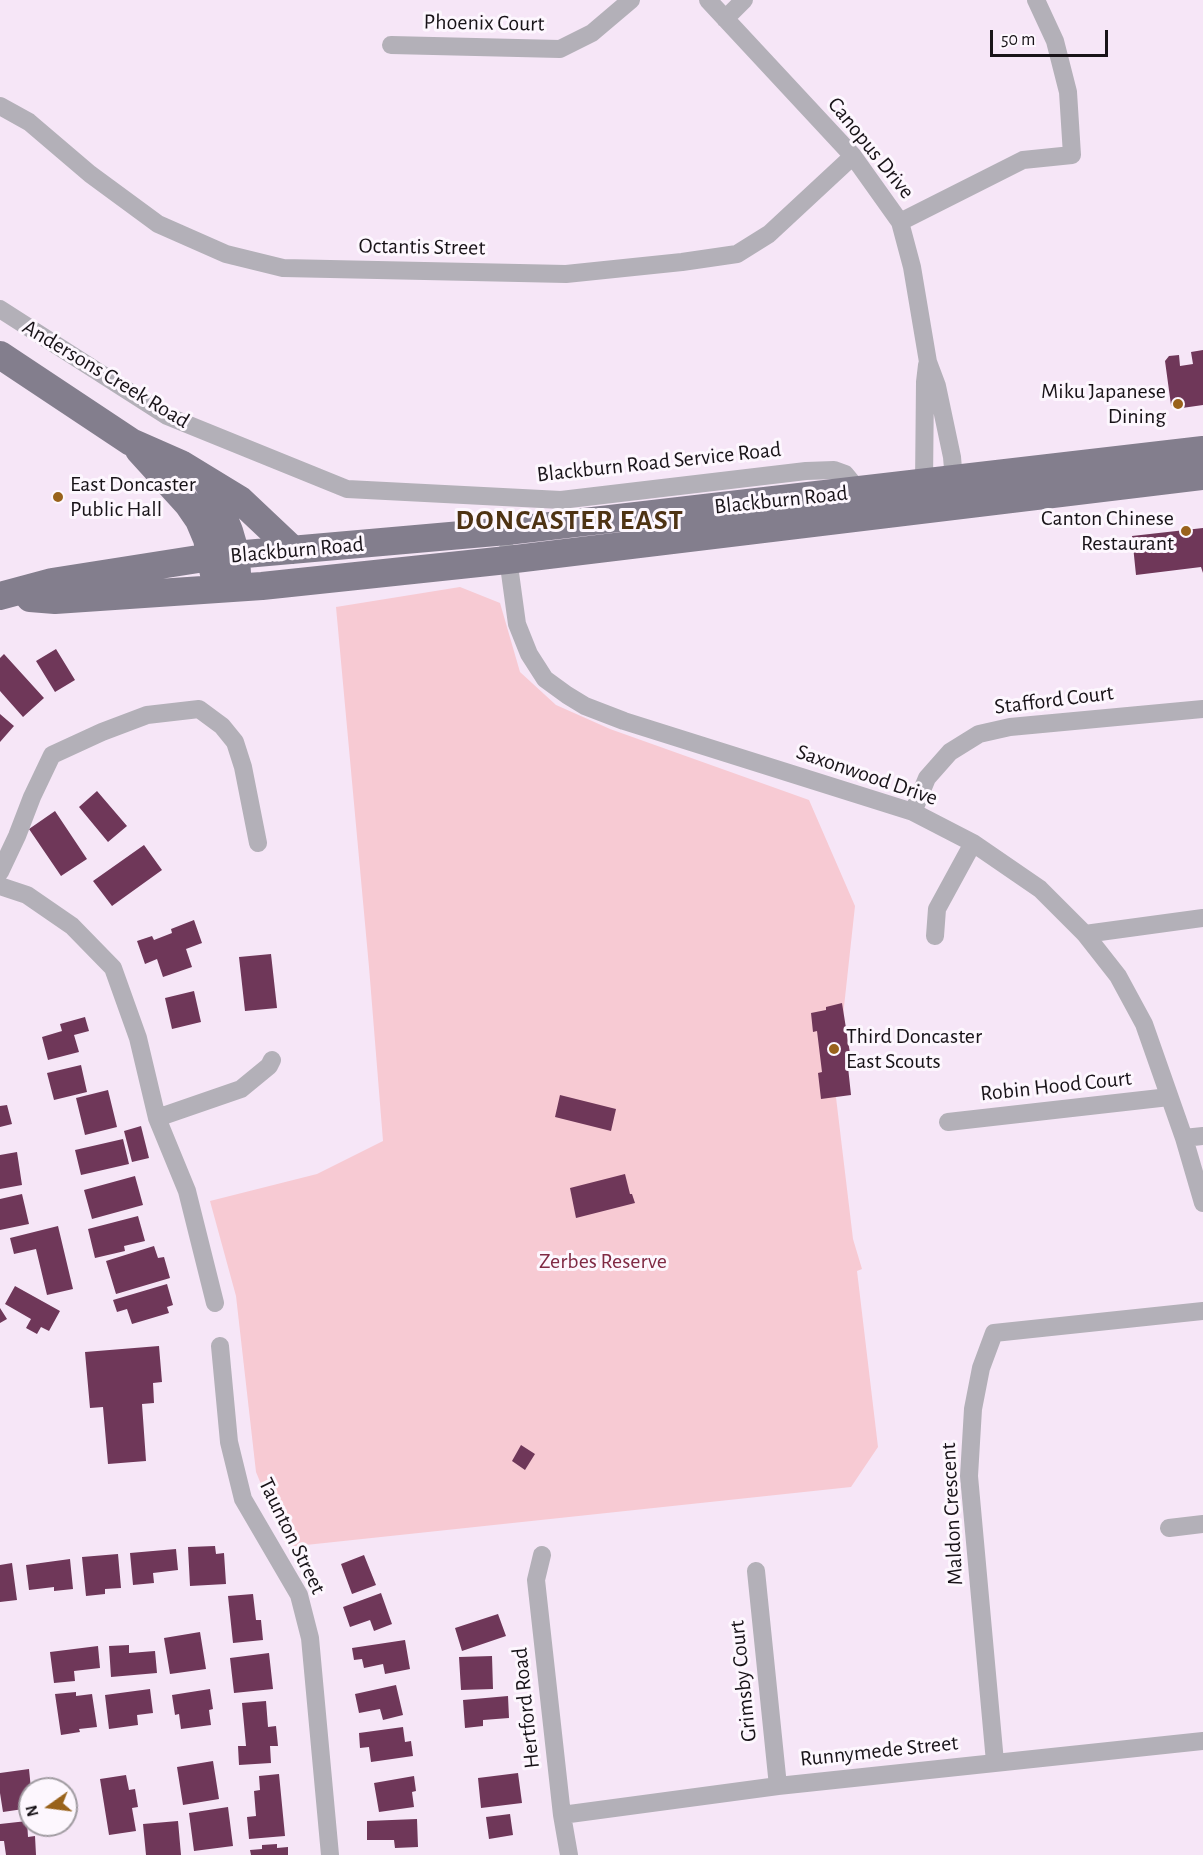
<!DOCTYPE html>
<style>
body{margin:0}
#map{position:relative;width:1203px;height:1855px;overflow:hidden;background:#f6e6f7;font-family:"Alegreya Sans",sans-serif}
canvas{display:block}
.north{position:absolute;left:18px;top:1777px;width:60px;height:60px;box-sizing:border-box;background:#fdf7fe;border:2px solid #a19ca2;border-radius:50%;rotate:256deg;font-size:16px;font-weight:700;line-height:24px;text-align:center;color:#181318}
.north::after{content:'';display:block;margin:auto;width:21px;height:27px;background:#99621b;clip-path:polygon(50% 0,100% 100%,50% 72%,0 100%)}
.scale{position:absolute;left:990px;top:30px;width:118px;height:27px;box-sizing:border-box;border:3px solid #181318;border-top:0;padding-left:8px;font-size:18px;line-height:21px;white-space:nowrap;color:#181318;-webkit-text-stroke:4px #fdf7fe;paint-order:stroke}
</style>
<div id="map">
<canvas width="1203" height="1855"></canvas>
<div class="north">N</div>
<div class="scale">50 m</div>
</div>
<script>
const context = document.querySelector('canvas').getContext('2d');
context.lineJoin = 'round';
function paint(path, color) { context.fillStyle = color; context.fill(path, 'evenodd'); }
const toPath = rows => new Path2D(rows.map(r => 'M' + r).join(''));
function stroke(path, color, width, dash) { context.strokeStyle = color; context.lineWidth = width; context.lineCap = dash ? 'butt' : 'round'; context.setLineDash(dash || []); context.stroke(path); }
function label(font, color, halo, rows, align = 'center') {
  context.font = font + ' "Alegreya Sans",sans-serif'; context.lineWidth = 6; context.setLineDash([]); context.textBaseline = 'middle'; context.strokeStyle = halo; context.fillStyle = color; for (const [text, x, y, turn = 0] of rows) {
    context.save(); context.translate(x, y); context.rotate((+turn || 0) * Math.PI / 180); context.textAlign = isNaN(turn) ? turn : align; if (halo) context.strokeText(text, 0, 0); context.fillText(text, 0, 0); context.restore();
  }
}
paint(toPath([
 [460,587,500,603,520,672,556,705,610,729,809,800,855,906,835,1089,853,1239,862,1269,857,1271,878,1447,851,1487,287,1547,256,1472,236,1296,210,1201,317,1174,383,1141,369,967,336,607]
]), '#f7cad3');
paint(toPath([
 [1203,350,1203,405,1175,409,1171,405,1165,361,1169,356,1179,355,1180,366,1193,364,1191,352],
 [1203,528,1203,573,1201,567,1136,575,1132,536],
 [56,649,75,680,55,692,36,661],
 [4,654,44,698,23,717,0,691,0,658],
 [0,714,14,726,0,742],
 [97,791,127,826,108,842,79,807],
 [55,811,87,859,61,876,29,829],
 [144,845,162,870,112,906,93,881],
 [194,920,202,943,186,949,192,967,163,977,157,959,145,964,137,941,152,936,154,940,172,933,171,929],
 [271,954,277,1008,245,1011,239,957],
 [194,991,201,1022,172,1029,165,998],
 [842,1003,852,1066,848,1067,851,1095,821,1099,818,1073,822,1072,817,1031,813,1032,811,1013,826,1010,826,1007],
 [85,1017,89,1031,74,1035,79,1052,48,1060,42,1037,62,1031,60,1024],
 [81,1065,87,1092,54,1100,47,1073],
 [108,1090,117,1127,85,1135,76,1098],
 [560,1095,616,1109,611,1131,555,1117],
 [7,1105,12,1124,0,1127,0,1106],
 [141,1126,149,1158,132,1162,124,1131],
 [123,1139,129,1164,81,1175,75,1150],
 [17,1152,22,1185,0,1189,0,1155],
 [625,1174,630,1194,632,1194,635,1203,576,1218,570,1188],
 [135,1176,143,1205,92,1219,84,1190],
 [22,1194,29,1224,0,1230,0,1199],
 [138,1216,145,1241,124,1246,125,1251,95,1258,88,1229],
 [58,1226,73,1289,47,1295,36,1249,14,1254,10,1238],
 [154,1246,158,1258,164,1257,170,1278,116,1294,106,1261],
 [167,1284,173,1305,167,1307,169,1313,132,1324,127,1309,117,1312,113,1300],
 [15,1286,60,1311,49,1331,41,1327,37,1334,26,1328,31,1319,5,1304],
 [0,1308,7,1319,0,1323],
 [159,1346,162,1382,153,1383,154,1403,142,1404,146,1461,108,1464,103,1407,90,1408,85,1352],
 [521,1445,535,1454,525,1470,512,1461],
 [215,1546,216,1554,224,1553,226,1584,190,1586,188,1547],
 [176,1549,178,1570,153,1573,154,1583,133,1585,130,1553],
 [118,1554,121,1588,105,1589,105,1594,86,1596,82,1557],
 [364,1555,376,1585,352,1594,341,1564],
 [70,1559,73,1589,54,1591,54,1587,29,1590,26,1565],
 [12,1563,17,1600,0,1602,0,1565],
 [381,1593,392,1624,374,1631,370,1620,350,1627,343,1607],
 [253,1594,256,1620,261,1620,263,1640,233,1643,228,1596],
 [498,1614,506,1636,462,1651,455,1628],
 [200,1632,206,1669,170,1674,164,1638],
 [405,1640,410,1669,385,1674,383,1664,364,1668,362,1659,354,1660,352,1648],
 [129,1645,129,1653,155,1651,157,1673,111,1677,109,1646],
 [98,1646,100,1668,74,1671,75,1681,54,1683,50,1652],
 [269,1653,273,1689,234,1693,230,1658],
 [492,1656,493,1689,461,1690,459,1657],
 [396,1685,403,1715,383,1720,380,1709,359,1713,355,1694],
 [150,1689,153,1713,137,1715,138,1725,109,1729,105,1695],
 [210,1689,213,1709,209,1710,211,1725,181,1729,179,1714,175,1715,172,1695],
 [76,1692,76,1696,92,1694,97,1727,79,1729,80,1732,61,1735,55,1694],
 [508,1696,509,1718,483,1720,483,1726,465,1728,463,1700],
 [266,1701,268,1727,276,1726,278,1746,270,1746,271,1763,239,1765,238,1746,246,1746,242,1703],
 [403,1727,405,1742,411,1741,413,1756,371,1762,369,1747,360,1748,359,1733],
 [213,1761,219,1799,183,1805,177,1767],
 [29,1769,31,1789,30,1808,3,1812,0,1793,0,1773],
 [518,1773,522,1803,481,1808,478,1778],
 [279,1774,285,1836,249,1839,247,1817,256,1816,254,1791,260,1790,259,1776],
 [126,1775,129,1790,135,1789,138,1807,132,1808,136,1831,109,1835,100,1779],
 [414,1776,416,1791,412,1792,414,1807,379,1812,374,1783],
 [228,1807,233,1846,194,1851,189,1813],
 [510,1814,513,1835,489,1839,486,1817],
 [417,1819,418,1847,395,1848,394,1840,367,1840,367,1821],
 [27,1821,28,1837,35,1836,36,1855,6,1855,4,1841,0,1841,0,1824],
 [178,1821,181,1855,146,1855,143,1824],
 [277,1844,277,1848,288,1847,288,1855,251,1855,250,1850,262,1849,262,1845]
]), '#6f3759');
stroke(toPath([
 [708,0,853,156,900,222,912,267,928,362,937,386,952,457,954,480,953,489],
 [725,19,744,0],
 [391,45,560,49,592,33,631,0],
 [0,106,29,122,90,174,158,224,226,254,283,268,566,274,682,262,737,254,769,234,853,156],
 [900,222,1023,160,1072,155,1068,92,1055,41,1036,0],
 [0,309,167,416,347,489,561,500,806,471,834,470,845,474,859,491],
 [927,365,925,382,924,484,929,492],
 [507,551,517,624,529,654,545,679,567,695,585,706,624,721,913,812,973,843,1040,889,1085,934,1118,976,1144,1024,1184,1138,1203,1203],
 [913,812,927,778,950,752,979,734,1010,727,1203,709],
 [0,872,17,836,32,797,52,755,102,732,147,715,199,709,222,726,235,742,243,767,258,843],
 [0,886,27,895,72,926,113,968,138,1038,157,1118,187,1191,215,1303],
 [1085,934,1203,918],
 [935,936,937,909,973,843],
 [157,1118,241,1089,269,1066,272,1060],
 [948,1122,1169,1097],
 [1184,1138,1203,1136],
 [220,1346,229,1442,243,1499,299,1595,310,1638,330,1855],
 [1169,1528,1203,1524],
 [542,1555,536,1580,562,1815,569,1855],
 [756,1571,778,1786],
 [995,1762,969,1476,973,1409,981,1368,994,1333,1203,1311],
 [562,1815,778,1786,1203,1741]
]), '#b3b0b8', 18);
stroke(toPath([
 [0,355,131,442,181,464,240,500,293,550],
 [139,450,188,504,199,520,207,539,214,574],
 [206,480,214,494,229,531,236,555,237,574],
 [0,596,52,582,211,557,507,531,1203,450],
 [30,598,55,600,262,586,507,560,1203,476]
]), '#837e8d', 28);
for (const [x, y, r, color] of [
 [1178,404,6,"#99621b"],
 [58,497,6,"#99621b"],
 [1186,531,6,"#99621b"],
 [834,1049,6,"#99621b"]
]) { const dot = new Path2D(); dot.arc(x, y, r, 0, 2 * Math.PI); context.fillStyle = color; context.fill(dot); stroke(dot, '#fdf7fe', 2); }
label('22px', '#181318', '#fdf7fe', [
 ["Phoenix Court",484,23,1],
 ["Canopus Drive",871,148,51],
 ["Octantis Street",422,247,1],
 ["Andersons Creek Road",106,374,31],
 ["Blackburn Road Service Road",659,462,-6],
 ["Blackburn Road",781,500,-6],
 ["Blackburn Road",297,550,-5],
 ["Stafford Court",1054,700,-7],
 ["Saxonwood Drive",867,775,19],
 ["Robin Hood Court",1056,1086,-6],
 ["Maldon Crescent",952,1514,-93],
 ["Taunton Street",292,1536,64],
 ["Grimsby Court",743,1681,-96],
 ["Hertford Road",526,1708,-96],
 ["Runnymede Street",879,1751,-6]
]);
label('22px', '#181318', '#fdf7fe', [
 ["Miku Japanese",1166,391],
 ["Dining",1166,416],
 ["East Doncaster",70,484,"left"],
 ["Public Hall",70,509,"left"],
 ["Canton Chinese",1174,518],
 ["Restaurant",1174,543],
 ["Third Doncaster",846,1036,"left"],
 ["East Scouts",846,1061,"left"]
], 'right');
label('22px', '#802a44', '#fdf7fe', [
 ["Zerbes Reserve",603,1261]
]);
context.letterSpacing = '1.5px';
label('bold 28px', '#4e3313', '#fdf7fe', [
 ["DONCASTER EAST",570,521]
]);
context.letterSpacing = '0px';
</script>
